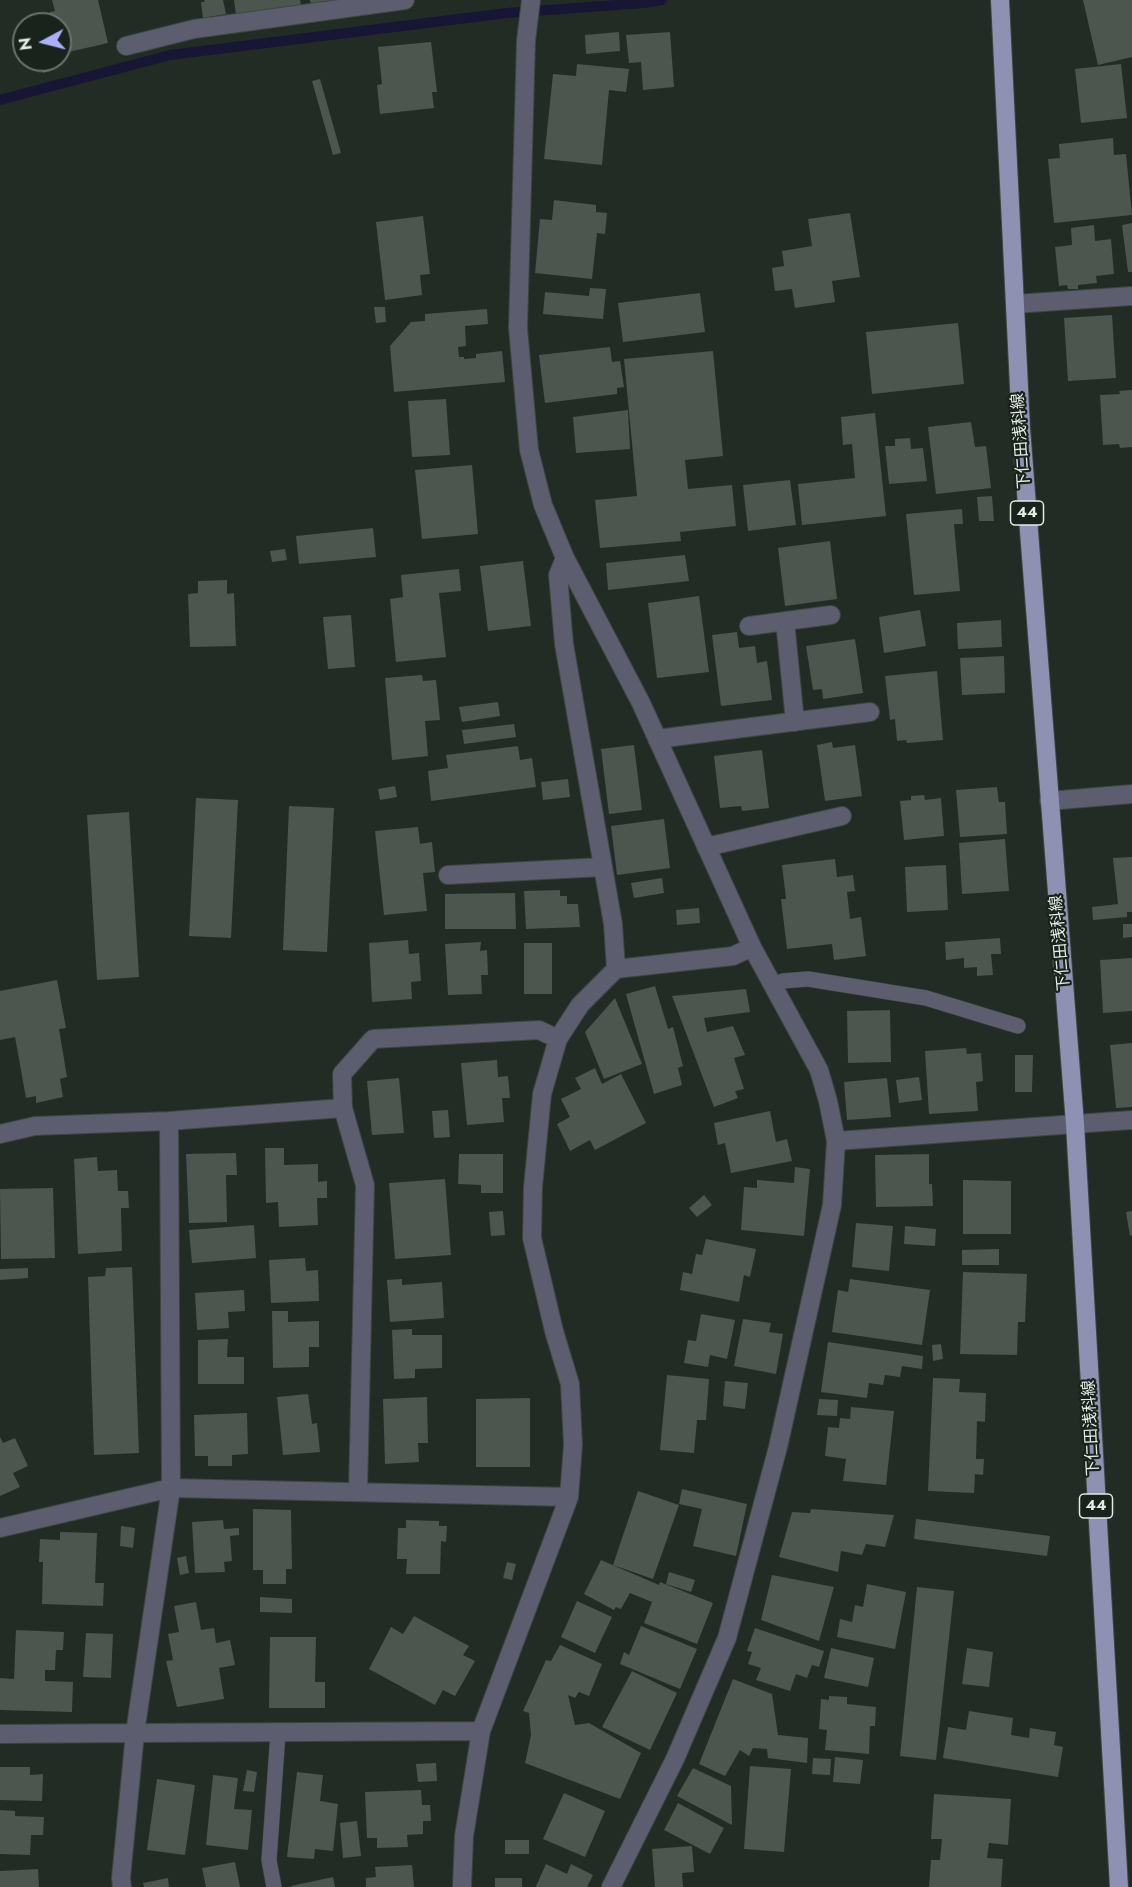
<!DOCTYPE html>
<meta charset="utf-8">
<style>
body{margin:0}
#map{position:relative;width:1132px;height:1887px;overflow:hidden;background:#232b25;font-family:Jost,sans-serif}
canvas{display:block}
.north{position:absolute;left:12px;top:12px;width:60px;height:60px;box-sizing:border-box;background:#1a221c;border:2px solid #6b726c;border-radius:50%;rotate:263deg;font-size:16px;font-weight:700;line-height:24px;text-align:center;color:#e4eae5}
.north::after{content:'';display:block;margin:auto;width:21px;height:27px;background:#acaffb;clip-path:polygon(50% 0,100% 100%,50% 72%,0 100%)}
</style>
<div id="map">
<canvas width="1132" height="1887"></canvas>
<div class="north">N</div>
</div>
<script>
const context = document.querySelector('canvas').getContext('2d');
context.lineJoin = 'round';
const toPath = rows => new Path2D(rows.map(r => 'M' + r).join(''));
function stroke(path, color, width, dash) { context.strokeStyle = color; context.lineWidth = width; context.lineCap = dash ? 'butt' : 'round'; context.setLineDash(dash || []); context.stroke(path); }
function paint(path, color) { context.fillStyle = color; context.fill(path, 'evenodd'); }
function label(font, color, halo, rows, align = 'center') {
  context.font = font + ' Jost,"Noto Sans JP",sans-serif'; context.lineWidth = 4.5; context.setLineDash([]); context.textBaseline = 'middle'; context.strokeStyle = halo; context.fillStyle = color; for (const [text, x, y, turn = 0] of rows) {
    context.save(); context.translate(x, y); context.rotate((+turn || 0) * Math.PI / 180); context.textAlign = isNaN(turn) ? turn : align; if (halo) context.strokeText(text, 0, 0); context.fillText(text, 0, 0); context.restore();
  }
}
stroke(toPath([
 [0,100,170,55,507,13,644,3,662,0]
]), '#171634', 10);
paint(toPath([
 [52,0,98,0,108,43,60,54,60,24,53,24,50,12,55,11],
 [204,0,223,0,226,14,203,18,201,2,205,2],
 [234,0,300,0,301,5,236,15],
 [310,0,339,0,311,6],
 [1083,0,1132,0,1132,57,1098,65],
 [619,32,620,51,586,54,585,35],
 [670,32,674,87,643,90,641,62,629,63,626,35],
 [431,42,437,92,432,92,434,108,380,114,377,85,382,84,378,47],
 [40,60,48,60,50,71,43,73],
 [577,64,629,69,626,92,609,90,602,165,544,159,553,74,576,76],
 [1121,64,1127,118,1081,123,1075,69],
 [320,79,341,153,333,155,312,81],
 [1113,138,1114,155,1126,154,1132,215,1054,223,1048,159,1060,158,1059,144],
 [554,200,596,205,596,212,607,213,605,234,597,233,592,279,535,273,540,219,552,220],
 [850,213,860,277,832,281,835,302,795,308,792,289,775,291,772,268,784,266,782,251,812,246,808,219],
 [423,216,430,274,420,275,422,295,385,300,376,222],
 [1132,223,1132,272,1128,272,1122,225],
 [1094,225,1095,241,1111,239,1114,274,1096,276,1097,283,1078,285,1078,289,1068,289,1067,285,1059,286,1055,247,1072,245,1071,228],
 [590,288,606,289,603,319,543,314,545,292,589,296],
 [700,293,705,332,623,342,618,303],
 [374,307,385,307,386,322,376,323],
 [487,309,488,324,465,326,466,346,458,347,459,357,464,357,464,359,476,358,476,354,502,351,505,382,394,392,390,346,411,322,425,321,425,314],
 [1112,315,1116,378,1068,381,1064,318],
 [958,323,964,384,872,394,866,332],
 [610,347,612,362,620,361,624,387,617,388,617,394,545,403,539,355],
 [713,351,723,456,685,460,688,489,732,485,736,526,680,532,681,541,600,548,595,500,637,496,624,359],
 [1132,390,1132,447,1120,448,1119,444,1103,445,1100,395,1120,394,1119,391],
 [446,399,450,455,412,457,408,401],
 [628,410,630,449,576,453,573,417],
 [875,413,886,516,802,525,798,484,855,478,852,444,843,445,841,417],
 [971,422,975,447,986,446,991,488,936,494,928,427],
 [910,438,911,449,923,448,927,481,889,484,885,446,895,446,895,439],
 [472,465,478,534,422,539,415,470],
 [790,480,796,525,748,531,743,485],
 [992,496,994,521,979,521,977,497],
 [962,509,963,524,954,524,960,591,914,595,906,514],
 [373,528,376,557,299,564,296,536],
 [830,541,837,599,785,606,778,548],
 [285,549,287,560,272,562,270,551],
 [685,555,689,581,608,590,606,563],
 [523,561,531,626,488,631,480,566],
 [459,569,461,591,439,593,446,657,396,662,390,599,403,597,401,575],
 [227,580,227,594,234,593,236,646,190,647,188,594,198,593,198,581],
 [699,596,709,672,657,678,648,603],
 [920,610,926,646,884,653,879,617],
 [351,615,355,667,328,669,323,617],
 [1001,620,1002,647,958,649,957,623],
 [737,632,739,648,755,646,757,663,767,661,772,700,721,706,712,635],
 [855,639,863,693,823,699,822,689,813,690,806,646],
 [1004,656,1005,693,962,695,960,658],
 [937,671,943,740,907,743,906,740,897,741,895,719,890,720,885,676],
 [422,675,423,681,436,680,440,720,425,721,428,756,392,760,385,678],
 [498,702,500,716,462,722,459,707],
 [514,724,516,737,464,744,462,730],
 [832,742,833,748,855,745,862,796,825,801,817,745],
 [634,745,642,810,609,814,601,749],
 [518,746,520,760,532,758,536,787,431,801,428,771,448,768,446,755],
 [762,750,769,808,742,811,741,806,720,808,714,756],
 [568,779,570,797,543,800,541,782],
 [395,786,397,797,380,800,378,789],
 [997,787,999,802,1005,802,1007,834,960,837,956,790],
 [924,795,925,800,941,798,944,836,904,840,900,801,911,800,911,796],
 [196,798,238,800,231,938,189,936],
 [289,806,334,808,327,952,283,950],
 [129,812,139,977,97,980,87,815],
 [664,819,670,868,617,875,611,826],
 [418,827,420,844,432,842,435,872,423,873,427,911,384,915,375,831],
 [1005,839,1009,891,962,894,959,843],
 [1132,857,1132,912,1127,912,1127,917,1093,920,1092,907,1118,904,1113,858],
 [835,859,837,877,853,875,855,891,847,892,850,919,861,917,866,956,834,960,832,944,787,949,781,899,786,899,782,865],
 [946,865,948,910,907,912,905,867],
 [662,878,664,893,634,898,631,883],
 [560,890,560,896,567,896,567,904,578,904,580,927,526,929,524,891],
 [515,893,516,929,445,929,445,894],
 [699,908,700,923,677,925,676,910],
 [1123,924,1132,924,1132,937,1123,938],
 [1000,938,1001,954,991,954,993,975,977,976,977,967,964,968,964,958,946,960,945,942],
 [408,940,409,954,419,953,421,981,411,982,412,999,372,1002,369,943],
 [481,942,480,951,487,950,488,975,481,975,482,994,448,995,445,944],
 [524,943,552,943,552,994,524,994],
 [1132,958,1132,1011,1103,1013,1100,960],
 [57,980,66,1028,59,1029,67,1077,60,1079,63,1097,36,1103,36,1096,26,1098,15,1037,0,1040,0,991],
 [655,986,668,1029,673,1027,683,1066,678,1068,682,1085,654,1094,626,994],
 [746,989,750,1012,704,1018,707,1032,733,1026,745,1055,734,1058,744,1089,735,1091,738,1098,714,1107,672,996],
 [615,998,642,1064,604,1079,585,1032],
 [890,1010,891,1062,848,1063,847,1011],
 [1132,1043,1132,1107,1116,1108,1110,1045],
 [966,1048,967,1054,981,1053,983,1081,976,1082,978,1111,929,1114,925,1051],
 [1015,1055,1033,1055,1032,1092,1015,1092],
 [497,1060,498,1077,508,1076,510,1098,502,1098,504,1122,467,1125,461,1063],
 [595,1068,602,1084,621,1074,646,1123,595,1150,590,1140,570,1151,557,1124,570,1117,561,1099,581,1089,575,1078],
 [919,1077,922,1100,899,1103,896,1080],
 [399,1078,404,1133,372,1135,367,1081],
 [887,1078,891,1117,847,1120,844,1082],
 [448,1110,450,1137,434,1138,432,1111],
 [770,1111,776,1142,787,1139,792,1161,731,1173,725,1143,718,1145,714,1123],
 [265,1148,284,1148,284,1165,318,1164,318,1182,327,1181,327,1198,317,1198,318,1225,279,1227,278,1202,266,1203],
 [236,1153,237,1175,226,1175,227,1222,189,1223,186,1154],
 [459,1154,503,1154,503,1193,481,1193,481,1185,458,1184],
 [929,1154,929,1184,932,1184,933,1206,876,1207,875,1155],
 [97,1157,98,1171,117,1170,118,1191,128,1191,129,1208,121,1208,122,1251,78,1254,74,1159],
 [795,1167,810,1169,804,1236,741,1230,744,1187,757,1188,757,1180,794,1183],
 [445,1179,451,1255,395,1259,389,1183],
 [963,1180,1011,1181,1011,1234,963,1234],
 [53,1188,55,1258,1,1259,0,1189],
 [704,1195,712,1205,697,1217,689,1208],
 [503,1211,505,1235,491,1236,489,1212],
 [1132,1211,1132,1235,1130,1236,1126,1212],
 [856,1223,893,1226,889,1271,852,1267],
 [254,1225,256,1258,192,1263,189,1230],
 [905,1226,936,1229,935,1246,904,1244],
 [706,1239,756,1249,750,1277,744,1275,739,1302,680,1290,683,1272,692,1274,696,1254,702,1255],
 [999,1249,999,1265,962,1265,962,1250],
 [305,1258,306,1271,318,1270,319,1301,271,1303,269,1260],
 [132,1267,139,1453,94,1455,88,1277,105,1276,106,1268],
 [28,1268,28,1278,0,1280,0,1269],
 [963,1272,1027,1274,1025,1322,1018,1322,1017,1355,960,1354],
 [402,1279,402,1285,442,1282,444,1318,390,1322,387,1280],
 [850,1279,930,1290,922,1345,832,1332,838,1290,848,1292],
 [244,1290,245,1311,228,1312,229,1328,197,1330,195,1293],
 [272,1311,288,1311,288,1322,319,1321,319,1347,309,1347,309,1367,273,1368],
 [701,1314,735,1320,727,1359,710,1355,708,1367,684,1363,688,1340,696,1341],
 [743,1319,771,1323,769,1332,783,1334,776,1374,734,1366],
 [412,1329,412,1335,442,1335,442,1368,415,1369,415,1378,394,1379,392,1330],
 [228,1339,227,1357,244,1357,244,1384,198,1384,198,1340],
 [828,1342,923,1356,922,1369,902,1366,900,1377,885,1375,883,1385,869,1383,867,1398,821,1392],
 [941,1344,943,1359,933,1361,932,1345],
 [667,1375,709,1379,706,1420,697,1420,694,1453,660,1450],
 [933,1378,960,1379,959,1392,986,1393,985,1422,977,1421,976,1459,984,1459,983,1475,975,1474,974,1493,928,1491],
 [725,1381,748,1383,745,1409,723,1406],
 [308,1394,312,1424,317,1423,320,1452,283,1455,277,1397],
 [427,1397,428,1443,418,1443,419,1462,385,1464,383,1399],
 [530,1398,530,1467,476,1467,476,1399],
 [819,1399,838,1400,837,1416,817,1415],
 [851,1407,894,1411,886,1485,843,1481,846,1459,825,1456,828,1427,839,1428,840,1418,850,1419],
 [247,1413,248,1454,232,1455,232,1466,208,1466,208,1456,195,1456,194,1415],
 [0,1437,3,1443,15,1438,28,1466,13,1473,20,1487,0,1496],
 [682,1489,747,1504,736,1556,693,1546,702,1509,679,1504],
 [638,1491,679,1505,653,1579,613,1565],
 [253,1509,291,1510,292,1569,286,1569,286,1584,263,1584,263,1570,253,1570],
 [811,1509,894,1515,885,1547,866,1544,862,1555,841,1551,838,1572,779,1557,792,1512,810,1513],
 [916,1519,1050,1536,1047,1556,914,1539],
 [223,1520,224,1529,239,1528,239,1535,230,1536,232,1561,224,1562,225,1572,195,1573,192,1522],
 [406,1520,439,1521,439,1526,447,1526,446,1542,441,1541,440,1574,406,1574,407,1559,397,1559,398,1528,406,1528],
 [121,1526,135,1528,133,1548,120,1546],
 [60,1532,97,1533,95,1583,104,1583,103,1606,42,1604,43,1562,39,1562,40,1539,60,1540],
 [186,1556,189,1573,180,1575,177,1558],
 [601,1560,659,1585,660,1582,713,1603,697,1644,644,1623,652,1602,630,1593,621,1609,616,1607,614,1610,584,1594],
 [507,1562,516,1564,512,1580,503,1578],
 [669,1572,695,1580,691,1592,666,1584],
 [772,1575,834,1587,819,1641,761,1620],
 [867,1584,906,1592,895,1649,837,1637,840,1619,852,1622,855,1605,863,1607],
 [917,1587,954,1591,936,1760,900,1756],
 [260,1597,292,1599,292,1613,260,1612],
 [577,1601,612,1617,595,1653,561,1637],
 [196,1602,201,1630,214,1628,216,1643,230,1640,235,1665,219,1668,224,1699,177,1707,166,1661,173,1660,168,1634,179,1632,174,1606],
 [414,1616,469,1646,463,1655,475,1661,455,1696,443,1690,435,1705,369,1669,391,1627,403,1634],
 [641,1626,697,1649,680,1689,620,1664,624,1652,629,1655],
 [755,1628,824,1651,819,1667,812,1665,807,1678,796,1674,790,1691,756,1680,761,1668,748,1664,752,1652,747,1651],
 [16,1630,64,1632,63,1650,56,1650,55,1670,45,1670,45,1681,73,1682,72,1712,0,1710,0,1678,14,1679],
 [86,1633,113,1634,111,1678,83,1677],
 [270,1637,316,1637,315,1682,325,1682,325,1708,269,1708],
 [560,1645,602,1664,589,1696,579,1692,575,1698,568,1695,575,1725,589,1723,641,1753,620,1799,525,1763,531,1735,529,1713,523,1711,546,1660,551,1661],
 [831,1648,874,1658,868,1687,824,1678],
 [967,1648,993,1652,989,1687,962,1684],
 [632,1671,677,1693,650,1750,602,1727],
 [733,1679,772,1694,778,1735,808,1738,807,1763,768,1758,767,1749,753,1748,749,1756,740,1750,725,1776,699,1764],
 [829,1696,847,1697,847,1704,876,1707,875,1726,870,1726,869,1754,825,1750,827,1730,819,1729,821,1699,829,1700],
 [969,1711,1013,1718,1011,1735,1029,1738,1030,1728,1056,1732,1054,1745,1063,1747,1058,1777,943,1758,948,1727,966,1730],
 [835,1757,863,1760,860,1784,833,1782],
 [813,1758,831,1759,830,1775,812,1774],
 [436,1763,437,1781,418,1782,416,1764],
 [750,1766,791,1769,784,1852,744,1849],
 [0,1767,30,1767,30,1775,43,1774,42,1801,0,1800],
 [693,1768,731,1786,732,1825,677,1796],
 [247,1770,257,1772,254,1792,243,1791],
 [297,1772,323,1775,320,1801,338,1804,333,1851,315,1849,314,1859,287,1857],
 [213,1775,238,1778,234,1809,252,1810,248,1850,206,1845],
 [157,1779,195,1785,185,1855,147,1850],
 [421,1790,422,1805,430,1805,431,1821,423,1821,423,1834,407,1835,408,1847,377,1848,377,1838,367,1838,365,1792],
 [564,1793,605,1811,585,1857,543,1839],
 [934,1794,1011,1799,1008,1845,989,1843,987,1858,1003,1859,1001,1887,929,1887,931,1860,940,1860,942,1839,931,1839],
 [678,1803,724,1828,710,1854,664,1830],
 [0,1810,15,1811,15,1816,44,1817,43,1835,31,1835,30,1855,0,1854],
 [357,1821,361,1856,343,1858,340,1823],
 [505,1840,529,1840,529,1854,505,1854],
 [692,1846,694,1872,682,1873,683,1887,655,1887,652,1849],
 [235,1862,240,1887,206,1887,202,1868],
 [546,1864,567,1874,571,1864,593,1875,587,1887,537,1887,536,1886],
 [412,1865,414,1887,366,1887,366,1878,376,1877,375,1867],
 [38,1869,39,1887,0,1887,0,1871],
 [333,1877,335,1887,291,1887,291,1886],
 [168,1878,169,1887,144,1887,143,1883],
 [495,1878,522,1878,522,1887,495,1887]
]), '#4c554e');
const lane = toPath([
 [773,985,783,981,808,979,926,998,1018,1026],
 [274,1887,269,1860,278,1733]
]);
const street = toPath([
 [531,0,526,41,518,328,529,450,543,505,565,558,641,703,752,947,819,1070,828,1101,836,1141,832,1205,778,1447,727,1638,675,1759,611,1887],
 [126,46,194,29,405,0],
 [1015,304,1132,296],
 [785,621,795,722],
 [749,626,831,615],
 [657,739,870,712],
 [1049,801,1132,794],
 [706,847,842,816],
 [448,875,603,867],
 [616,969,733,956,752,947],
 [169,1121,171,1488,569,1497],
 [0,1134,35,1126,169,1121,343,1108],
 [836,1141,1132,1120],
 [358,1491,365,1185,343,1108,342,1074,373,1039,539,1030,558,1039],
 [0,1528,171,1488,135,1733,481,1731],
 [0,1734,135,1733,121,1878,122,1887],
 [462,1887,464,1836,481,1731,569,1497,573,1445,570,1384,554,1331,532,1238,533,1187,542,1094,558,1039,580,1005,616,969,613,924,564,644,558,575,565,558]
]);
const primary = toPath([
 [1000,0,1021,428,1075,1124,1119,1887]
]);
stroke(lane, '#3e4640', 16);
stroke(street, '#3e4640', 20);
stroke(primary, '#3e4640', 20);
stroke(lane, '#5c5d6e', 15);
stroke(street, '#5c5d6e', 18);
stroke(primary, '#8f91b2', 18);
for (const [x, y, w] of [
 [1027,513,33],
 [1096,1506,33]
]) { const box = new Path2D(); box.roundRect(x - w / 2, y - 12, w, 24, 4.5); context.fillStyle = '#1a221c'; context.fill(box); stroke(box, '#e4eae5', 1.5); }
label('bold 15px', '#e4eae5', null, [
 ["44",1027,513],
 ["44",1096,1506]
]);
label('16px', '#e4eae5', '#1a221c', [
 ["下仁田浅科線",1022,441,-94],
 ["下仁田浅科線",1061,943,-95],
 ["下仁田浅科線",1092,1428,-93]
]);
</script>
